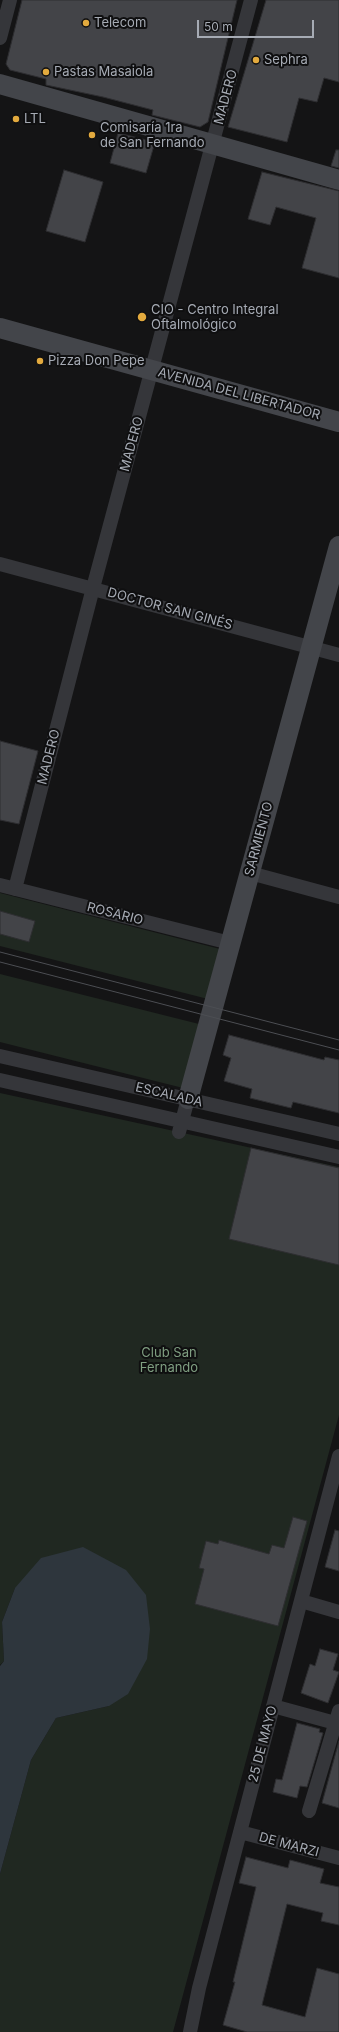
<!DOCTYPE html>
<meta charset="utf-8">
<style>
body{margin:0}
#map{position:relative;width:339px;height:2032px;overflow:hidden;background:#141415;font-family:Inter,sans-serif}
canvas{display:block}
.scale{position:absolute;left:197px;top:20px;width:117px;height:18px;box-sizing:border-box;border:2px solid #a6abb4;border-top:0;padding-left:5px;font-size:12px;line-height:14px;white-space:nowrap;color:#a6abb4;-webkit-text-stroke:3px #0f0f10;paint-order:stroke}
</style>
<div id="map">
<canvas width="339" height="2032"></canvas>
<div class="scale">50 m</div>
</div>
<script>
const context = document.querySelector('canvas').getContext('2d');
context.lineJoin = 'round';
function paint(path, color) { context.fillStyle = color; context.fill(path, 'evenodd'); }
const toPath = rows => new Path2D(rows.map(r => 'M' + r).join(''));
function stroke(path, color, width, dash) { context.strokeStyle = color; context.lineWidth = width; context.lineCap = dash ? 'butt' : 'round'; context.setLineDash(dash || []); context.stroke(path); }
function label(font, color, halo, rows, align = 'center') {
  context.font = font + ' Inter,sans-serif'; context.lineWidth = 4; context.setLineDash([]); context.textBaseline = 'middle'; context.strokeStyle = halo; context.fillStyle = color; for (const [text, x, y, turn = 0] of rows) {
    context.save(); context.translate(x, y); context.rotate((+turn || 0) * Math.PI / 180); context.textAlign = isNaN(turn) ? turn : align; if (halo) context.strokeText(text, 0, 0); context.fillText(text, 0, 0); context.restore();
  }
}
paint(toPath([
 [0,893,220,949,208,999,0,946],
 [0,974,199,1024,183,1088,0,1042],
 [0,1093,339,1167,339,1415,173,2032,0,2032,0,1874,31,1760,56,1718,109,1706,15,1588,2,1622,4,1661,0,1665]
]), '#202821');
paint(toPath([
 [83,1547,126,1570,146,1595,150,1629,147,1659,128,1694,109,1706,56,1718,31,1760,0,1874,0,1666,4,1661,2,1622,15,1588,41,1558]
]), '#2e363d');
const building = toPath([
 [22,0,237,0,208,122,200,127,152,115,153,110,103,97,46,85,46,79,10,70,6,64,22,0],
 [266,0,339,0,339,82,324,78,317,102,299,98,287,142,228,127,266,0],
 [118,133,155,142,146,173,110,163,118,133],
 [336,150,339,150,339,168,331,166,336,150],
 [64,170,103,182,85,242,46,231,64,170],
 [262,172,339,191,339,278,302,268,316,218,276,207,270,225,248,219,262,172],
 [0,741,38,751,19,824,0,820,0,741],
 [0,911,35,921,29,942,0,934,0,911],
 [229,1035,324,1060,325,1057,339,1060,339,1113,293,1102,291,1108,250,1098,252,1089,224,1081,231,1058,223,1055,229,1035],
 [251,1148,339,1168,339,1265,229,1239,251,1148],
 [293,1517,307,1521,278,1626,195,1604,204,1569,199,1568,206,1541,218,1544,219,1540,269,1554,272,1545,284,1548,293,1517],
 [335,1530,339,1531,339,1571,325,1567,335,1530],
 [320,1649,338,1654,333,1670,339,1672,328,1703,301,1693,310,1664,315,1666,320,1649],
 [297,1723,320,1729,319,1732,323,1733,307,1787,300,1786,297,1798,273,1792,276,1779,282,1780,297,1723],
 [339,1741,339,1808,322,1803,339,1741],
 [246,1857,288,1868,290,1860,324,1869,320,1883,339,1887,339,1925,321,1921,323,1913,287,1904,262,2005,305,2017,317,1968,339,1974,339,2032,247,2032,223,2025,235,1982,233,1982,256,1887,239,1883,246,1857]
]);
paint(building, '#434448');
stroke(building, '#2e2e31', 1);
stroke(toPath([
 [0,38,10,0],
 [0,564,339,655],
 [250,873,339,897],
 [0,885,230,943],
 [15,889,93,588,251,0],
 [0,1056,339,1134],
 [0,1080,339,1157],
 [179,1132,188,1099],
 [301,1601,339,1612],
 [273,1706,339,1724],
 [309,1811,339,1711],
 [240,1832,339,1858],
 [190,2032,199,1988,339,1456]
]), '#35363a', 14);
stroke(toPath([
 [0,84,339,180],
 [0,328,339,422],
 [188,1099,339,546]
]), '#43454a', 20);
stroke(toPath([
 [0,952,339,1040],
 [0,962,339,1050]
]), '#4c4e53', 1);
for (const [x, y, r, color] of [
 [86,23,4,"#e3aa3e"],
 [256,60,4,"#e3aa3e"],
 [46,72,4,"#e3aa3e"],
 [16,119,4,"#e3aa3e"],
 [92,135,4,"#e3aa3e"],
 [142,317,5,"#e3aa3e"],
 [40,361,4,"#e3aa3e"]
]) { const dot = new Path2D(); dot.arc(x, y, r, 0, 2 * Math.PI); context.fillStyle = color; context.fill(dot); stroke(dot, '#0f0f10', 1.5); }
label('13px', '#a6abb4', '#0f0f10', [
 ["Telecom",94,23],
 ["Sephra",264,60],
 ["Pastas Masaiola",54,72],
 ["LTL",24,119],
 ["Comisaría 1ra",100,128],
 ["de San Fernando",100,143],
 ["CIO - Centro Integral",151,310],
 ["Oftalmológico",151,325],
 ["Pizza Don Pepe",48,361]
], 'left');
label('13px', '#a6abb4', '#0f0f10', [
 ["MADERO",226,97,-75],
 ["AVENIDA DEL LIBERTADOR",239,394,15],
 ["MADERO",132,444,-75],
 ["DOCTOR SAN GINÉS",170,609,15],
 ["MADERO",49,757,-76],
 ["SARMIENTO",259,839,-75],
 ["ROSARIO",115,914,14],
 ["ESCALADA",169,1095,13],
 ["25 DE MAYO",263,1744,-75],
 ["DE MARZI",289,1845,15]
]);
label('13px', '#7f9e81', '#0f0f10', [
 ["Club San",169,1353],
 ["Fernando",169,1368]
]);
</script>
